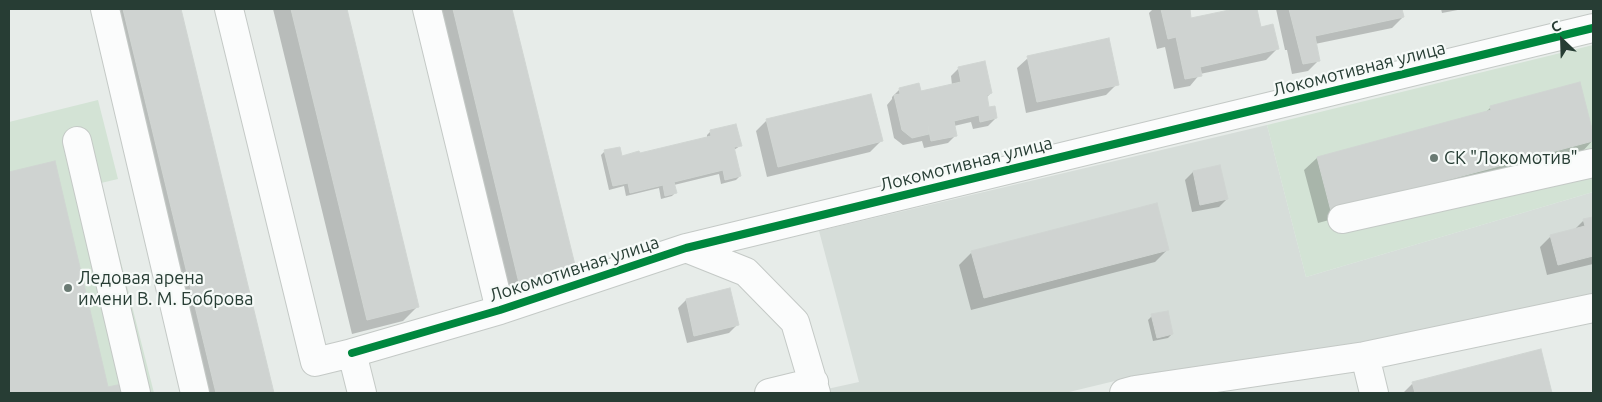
<!DOCTYPE html>
<meta charset="utf-8">
<style>
body{margin:0}
#map{position:relative;width:1602px;height:402px;overflow:hidden;background:#e7ece9;font-family:Ubuntu,sans-serif}
canvas{display:block}
.frame{position:absolute;inset:0;border:10px solid #273d34;pointer-events:none}
.north{position:absolute;left:1537px;top:15px;width:50px;height:50px;-webkit-text-stroke:4px #f6faf8;paint-order:stroke;rotate:336deg;font-size:14px;font-weight:700;line-height:20px;text-align:center;color:#273d34}
.north::after{content:'';display:block;margin:auto;width:18px;height:22px;background:#273d34;clip-path:polygon(50% 0,100% 100%,50% 72%,0 100%)}
</style>
<div id="map">
<canvas width="1602" height="402"></canvas>
<div class="frame"></div>
<div class="north">С</div>
</div>
<script>
const context = document.querySelector('canvas').getContext('2d');
context.lineJoin = 'round';
function paint(path, color) { context.fillStyle = color; context.fill(path, 'evenodd'); }
const toPath = rows => new Path2D(rows.map(r => 'M' + r).join(''));
function stroke(path, color, width, dash) { context.strokeStyle = color; context.lineWidth = width; context.lineCap = dash ? 'butt' : 'round'; context.setLineDash(dash || []); context.stroke(path); }
function label(font, color, halo, rows, align = 'center') {
  context.font = font + ' Ubuntu,sans-serif'; context.lineWidth = 4.5; context.setLineDash([]); context.textBaseline = 'middle'; context.strokeStyle = halo; context.fillStyle = color; for (const [text, x, y, turn = 0] of rows) {
    context.save(); context.translate(x, y); context.rotate((+turn || 0) * Math.PI / 180); context.textAlign = isNaN(turn) ? turn : align; if (halo) context.strokeText(text, 0, 0); context.fillText(text, 0, 0); context.restore();
  }
}
paint(toPath([
 [1267,125,1306,277,1593,192,1593,294,1366,344,1123,379,1065,393,829,393,827,389,859,382,819,231]
]), '#d6ddd9');
paint(toPath([
 [1593,45,1593,192,1306,277,1267,125],
 [98,100,118,179,101,183,154,393,9,393,9,122]
]), '#d3e3d5');
paint(toPath([
 [122,9,179,9,273,393,198,393,108,23],
 [273,9,346,9,418,306,403,321,352,334],
 [435,9,511,9,574,269,560,283,505,297],
 [1153,9,1188,9,1191,20,1240,9,1256,9,1260,28,1277,49,1266,60,1200,74,1190,86,1174,89,1165,47,1157,49,1149,13],
 [1276,9,1401,9,1403,17,1392,28,1315,44,1319,60,1308,71,1292,74,1287,50,1285,50],
 [1441,9,1463,9,1442,13],
 [1028,58,1117,84,1106,95,1026,113,1017,68],
 [959,68,991,93,986,98,988,109,996,118,988,126,973,129,971,122,954,126,956,135,948,143,924,148,922,141,903,145,894,138,887,105,892,99,892,97,900,89,920,92,952,85,951,76],
 [1579,84,1593,138,1593,140,1581,153,1318,223,1304,170,1317,158,1485,113,1491,107],
 [767,120,881,141,870,152,767,177,756,131],
 [711,131,740,146,734,150,740,176,736,180,721,184,719,174,674,185,676,192,672,196,661,199,659,188,626,196,624,186,609,190,601,155,605,151,622,157,639,154,707,138,707,135],
 [54,162,107,389,123,393,9,393,9,173],
 [1193,172,1227,199,1219,207,1192,212,1185,180],
 [1593,218,1593,264,1547,275,1540,247,1551,236,1574,230,1584,220],
 [1168,249,1155,262,971,310,959,265,972,252],
 [686,300,737,325,729,333,687,343,678,308],
 [1152,316,1172,334,1168,338,1153,341,1148,320],
 [1540,351,1551,393,1403,393,1413,383]
]), '#0003');
const building = toPath([
 [123,9,181,9,274,393,216,393,123,9],
 [291,9,347,9,419,307,367,320,291,9],
 [453,9,512,9,576,269,519,283,453,9],
 [1161,9,1190,9,1191,18,1234,9,1257,9,1261,27,1273,24,1279,49,1200,67,1202,76,1185,79,1176,37,1168,39,1161,9],
 [1289,9,1402,9,1404,17,1315,36,1320,61,1303,64,1289,9],
 [1109,38,1119,85,1037,102,1027,56,1109,38],
 [985,61,992,93,987,95,989,107,995,106,997,118,980,122,979,115,954,121,957,136,931,141,928,126,929,134,912,138,902,130,894,95,900,94,899,88,919,83,921,91,961,82,958,67,985,61],
 [1580,82,1593,133,1593,141,1331,211,1317,157,1491,110,1490,106,1580,82],
 [871,94,883,141,778,167,766,119,871,94],
 [736,124,742,146,734,147,741,176,725,180,723,170,674,182,677,193,665,196,663,185,630,193,628,183,613,186,604,150,620,147,622,156,639,151,640,153,711,136,710,130,736,124],
 [55,161,108,387,122,384,124,393,9,393,9,172,55,161],
 [1220,165,1228,199,1200,205,1193,171,1220,165],
 [1157,203,1169,250,984,298,971,251,1157,203],
 [1593,217,1593,256,1558,265,1550,235,1585,226,1583,219,1593,217],
 [730,288,739,325,694,336,686,299,730,288],
 [1168,311,1173,334,1157,338,1151,314,1168,311],
 [1541,349,1552,393,1415,393,1412,382,1541,349]
]);
paint(building, '#cfd3d1');
stroke(building, '#d0d5d2', 1);
const minor = toPath([
 [105,9,195,393],
 [229,9,315,362,352,353,362,393],
 [427,9,500,310],
 [77,141,136,393],
 [1342,219,1593,163],
 [686,248,746,272,795,322,816,393],
 [352,353,500,310,686,248,1593,28],
 [1365,356,1593,308],
 [769,393,814,382],
 [1124,393,1135,390,1365,356,1374,393]
]);
stroke(minor, '#c4c9c6', 30);
stroke(minor, '#fbfcfc', 28);
stroke(toPath([
 [352,353,500,310,686,248,1593,28]
]), '#00873e', 8);
for (const [x, y, r, color] of [
 [1434,158,5,"#6a7a73"],
 [68,288,5,"#6a7a73"]
]) { const dot = new Path2D(); dot.arc(x, y, r, 0, 2 * Math.PI); context.fillStyle = color; context.fill(dot); stroke(dot, '#f6faf8', 2); }
label('18px', '#273d34', '#f6faf8', [
 ["Локомотивная улица",1359,69,-14],
 ["Локомотивная улица",966,164,-14],
 ["Локомотивная улица",574,269,-18]
]);
label('18px', '#273d34', '#f6faf8', [
 ["СК \"Локомотив\"",1444,158],
 ["Ледовая арена",78,278],
 ["имени В. М. Боброва",78,299]
], 'left');
</script>
